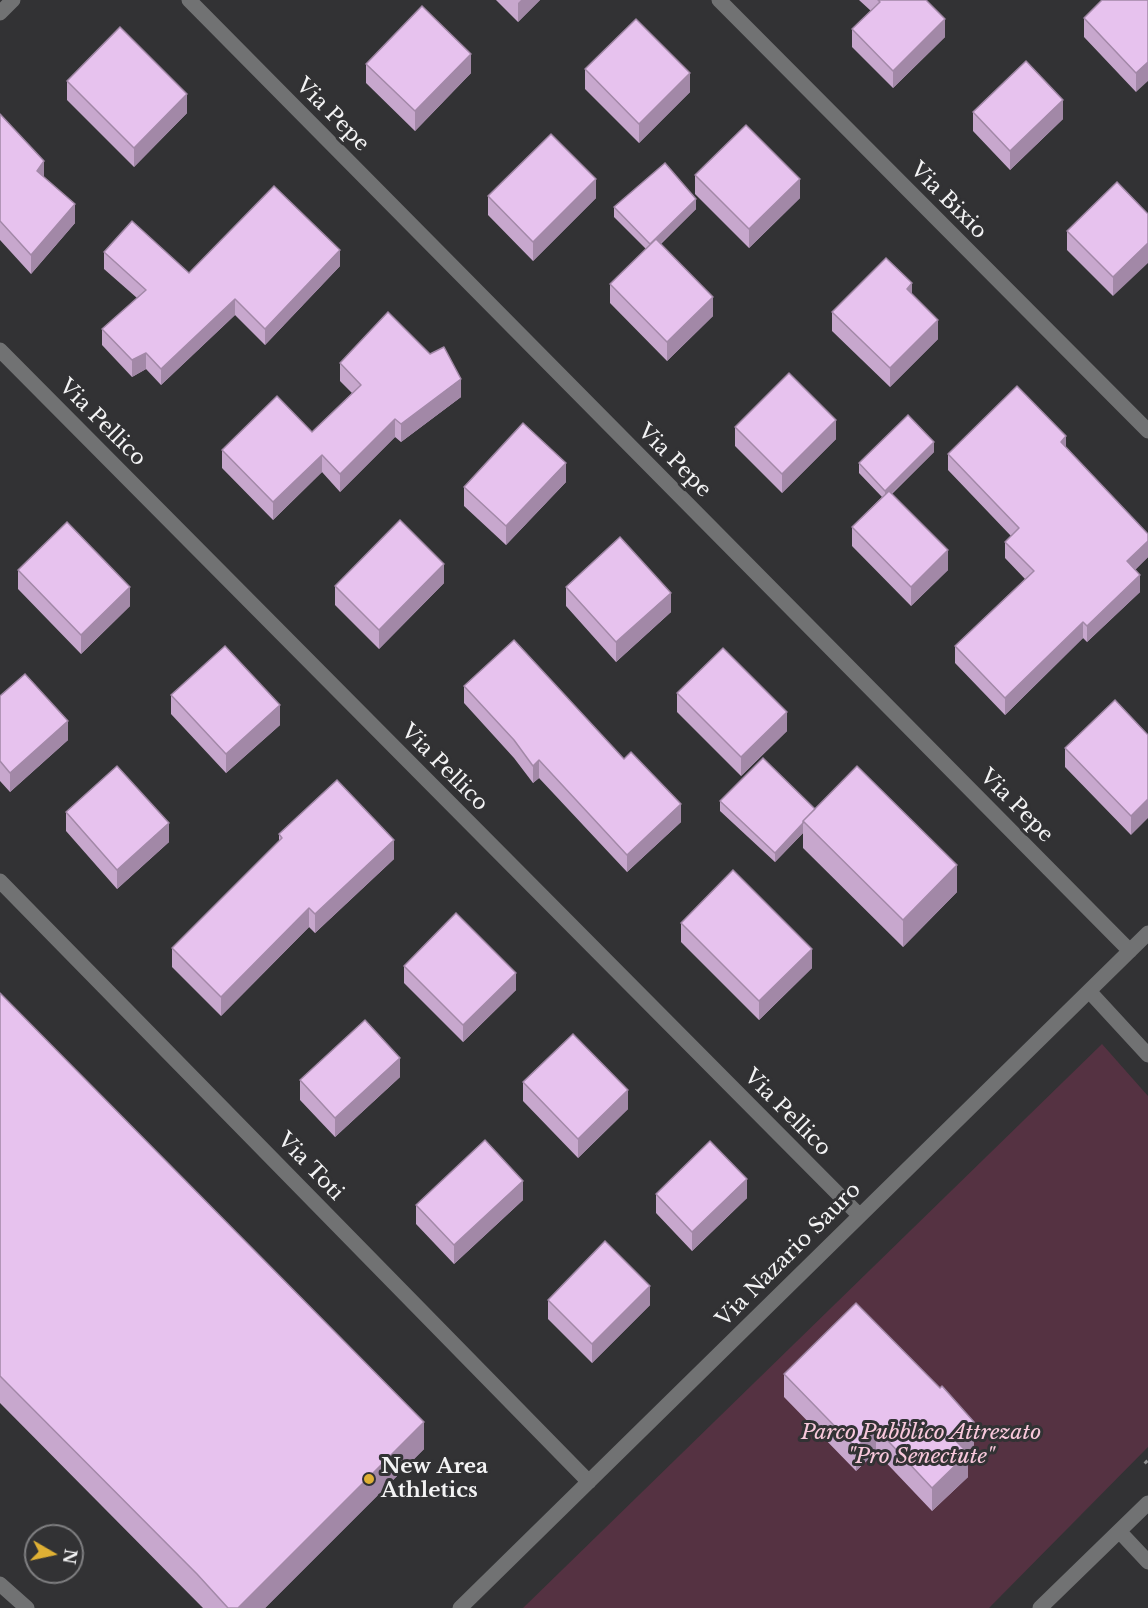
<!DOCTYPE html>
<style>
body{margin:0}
#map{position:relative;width:1148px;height:1608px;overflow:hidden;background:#323234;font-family:"Libre Baskerville",serif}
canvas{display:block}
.north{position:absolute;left:24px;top:1524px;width:60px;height:60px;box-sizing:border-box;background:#323234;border:2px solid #7f7f81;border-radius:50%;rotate:99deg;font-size:16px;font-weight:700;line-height:24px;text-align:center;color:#f3f3f4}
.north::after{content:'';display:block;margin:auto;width:21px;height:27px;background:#dfb034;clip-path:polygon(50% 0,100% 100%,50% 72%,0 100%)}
</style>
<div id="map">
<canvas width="1148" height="1608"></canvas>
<div class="north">N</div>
</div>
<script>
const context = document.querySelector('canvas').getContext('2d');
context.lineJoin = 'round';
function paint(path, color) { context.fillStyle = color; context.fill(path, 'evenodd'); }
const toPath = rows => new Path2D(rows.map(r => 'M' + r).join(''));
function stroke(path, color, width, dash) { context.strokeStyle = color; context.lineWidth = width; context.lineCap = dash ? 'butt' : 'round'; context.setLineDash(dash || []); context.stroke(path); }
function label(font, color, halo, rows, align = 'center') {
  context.font = font + ' "Libre Baskerville",serif'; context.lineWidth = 6; context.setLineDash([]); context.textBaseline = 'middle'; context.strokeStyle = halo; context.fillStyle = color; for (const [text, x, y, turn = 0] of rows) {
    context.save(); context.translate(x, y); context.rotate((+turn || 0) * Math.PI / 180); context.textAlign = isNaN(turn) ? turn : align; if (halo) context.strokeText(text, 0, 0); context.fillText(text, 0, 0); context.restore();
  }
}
paint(toPath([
 [1102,1044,1148,1096,1148,1447,989,1608,523,1608]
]), '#553242');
stroke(toPath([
 [1145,1461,1148,1464]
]), '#8e8e8f', 4, [3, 3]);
stroke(toPath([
 [189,0,1130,951],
 [719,0,1148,431],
 [0,13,13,0],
 [0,350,859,1215],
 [0,881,589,1482],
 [1089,991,1148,1055],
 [1119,1531,1148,1562],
 [0,1584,27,1608],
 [460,1608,1148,933],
 [1040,1608,1148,1503]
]), '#717273', 15);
paint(toPath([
 [496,0,540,0,518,22],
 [859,0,926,0,945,37,893,88,852,47,852,29,871,11],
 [1148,0,1136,92,1084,37,1084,18],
 [366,64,471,73,415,131,366,83],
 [585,69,690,92,639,143,585,89],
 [67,81,187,113,134,167,67,100],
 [973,112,1063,119,1010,170,973,131],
 [0,114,75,223,31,274,0,240],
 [695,175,800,198,749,248,695,194],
 [1117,182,1113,296,1067,250,1067,231],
 [488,196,596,198,533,261,488,215],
 [614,207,696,209,661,244,713,316,667,361,610,303,610,284,646,249,614,217],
 [104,252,189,273,340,266,265,345,235,315,161,385,146,369,132,377,102,345,102,329,137,298,104,269],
 [832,312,938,339,890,387,832,331],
 [340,363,461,397,401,442,395,437,340,492,322,472,273,520,222,468,222,450,312,432,352,393,340,381],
 [735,427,836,439,782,493,735,446],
 [1066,448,1148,557,1135,570,1140,592,1087,642,1083,638,1005,715,955,663,955,646,1025,579,1005,558,1005,542,1011,536,948,470,948,454],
 [934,452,892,494,948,570,911,606,852,546,852,527,882,497,859,473,859,463],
 [566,482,506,545,464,506,464,487],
 [18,570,130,606,81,654,18,589],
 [444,583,379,649,335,605,335,586],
 [566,587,671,612,616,662,566,606],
 [464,686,681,822,627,872,539,778,533,783,514,758,464,703],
 [677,693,787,731,741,776,677,712],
 [171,695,280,725,226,773,171,714],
 [0,696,68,740,10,792,0,781],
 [1148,735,1131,835,1065,767,1065,748],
 [720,801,815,809,957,892,903,947,803,848,803,833,775,862,720,811],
 [66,812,169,842,117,889,66,831],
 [279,834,394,859,315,933,309,927,221,1016,172,967,172,948,279,842],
 [681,923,812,968,759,1020,681,942],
 [404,966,516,990,463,1042,404,983],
 [0,993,424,1449,265,1608,203,1608,0,1403],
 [400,1077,335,1137,300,1100,300,1080],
 [523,1082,628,1109,578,1158,523,1101],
 [656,1194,747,1198,692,1251,656,1213],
 [523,1200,454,1264,416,1224,416,1205],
 [548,1300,650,1305,592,1363,548,1319],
 [784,1374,974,1445,967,1452,968,1477,932,1511,876,1452,856,1471,784,1397]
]), '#c7a7cd');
paint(toPath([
 [521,0,540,0,518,22,518,3],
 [945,19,945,37,893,88,893,71],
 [471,54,471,73,415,131,415,111],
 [1148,62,1148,81,1136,92,1136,73],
 [690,73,690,92,639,143,639,124],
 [187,94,187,113,134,167,134,148],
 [1063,100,1063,119,1010,170,1010,151],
 [44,161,44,180,37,171],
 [596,179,596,198,533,261,533,242],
 [800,179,800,198,749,248,749,229],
 [696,199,696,209,650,254,650,244],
 [75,204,75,223,31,274,31,255],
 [1148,243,1148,263,1113,296,1113,277],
 [340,250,340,266,265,345,265,329],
 [912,283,912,302,907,289],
 [713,297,713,316,667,361,667,342],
 [235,299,235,315,161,385,161,369],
 [938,320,938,339,890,387,890,368],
 [146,353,146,369,132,377,132,360],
 [461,379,461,397,401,442,401,424],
 [395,419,395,437,340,492,340,474],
 [836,420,836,439,782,493,782,474],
 [1066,436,1066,453,1061,442],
 [934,442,934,452,885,500,885,491],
 [322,455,322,472,273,520,273,502],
 [566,463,566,482,506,545,506,526],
 [1148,541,1148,557,1127,577,1127,561],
 [948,550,948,570,911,606,911,587],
 [444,564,444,583,379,649,379,630],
 [1140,575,1140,592,1087,642,1087,626],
 [130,587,130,606,81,654,81,635],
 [671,593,671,612,616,662,616,642],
 [1083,622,1083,638,1005,715,1005,698],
 [280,705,280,725,226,773,226,754],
 [787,712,787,731,741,776,741,757],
 [68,721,68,740,10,792,10,773],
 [539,760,539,778,533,783,533,766],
 [1148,799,1148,818,1131,835,1131,816],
 [681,804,681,822,627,872,627,855],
 [169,823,169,842,117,889,117,870],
 [803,823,803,833,775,862,775,853],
 [394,840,394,859,315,933,315,914],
 [957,865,957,892,903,947,903,920],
 [309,908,309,927,221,1016,221,997],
 [812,949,812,968,759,1020,759,1001],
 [516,973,516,990,463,1042,463,1025],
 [400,1058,400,1077,335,1137,335,1118],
 [628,1090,628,1109,578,1158,578,1139],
 [747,1179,747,1198,692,1251,692,1232],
 [523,1181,523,1200,454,1264,454,1245],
 [650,1286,650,1305,592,1363,592,1344],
 [424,1422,424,1449,265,1608,238,1608],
 [974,1422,974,1445,955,1463,955,1440],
 [876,1428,876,1452,856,1471,856,1448],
 [968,1453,968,1477,932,1511,932,1488]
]), '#a288a7');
const building = toPath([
 [878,0,926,0,945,19,893,71,852,29,880,2,878,0],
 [1102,0,1148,0,1148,62,1136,73,1084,18,1102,0],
 [422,6,471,54,415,111,366,64,422,6],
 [636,19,690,73,639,124,585,69,636,19],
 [120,27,187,94,134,148,67,81,120,27],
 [1026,61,1063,100,1010,151,973,112,1026,61],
 [0,114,44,161,37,171,75,204,31,255,0,221,0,114],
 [746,125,800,179,749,229,695,175,746,125],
 [551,134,596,179,533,242,488,196,551,134],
 [665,163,696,199,650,244,614,207,665,163],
 [1117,182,1148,214,1148,243,1113,277,1067,231,1117,182],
 [274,186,340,250,265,329,235,299,161,369,146,353,132,360,102,329,146,290,104,252,132,221,189,273,274,186],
 [656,239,713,297,667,342,610,284,656,239],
 [886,258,912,283,907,289,938,320,890,368,832,312,886,258],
 [388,312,430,354,444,347,461,379,401,424,395,419,340,474,322,455,273,502,222,450,277,396,312,432,361,385,340,363,388,312],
 [789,373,836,420,782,474,735,427,789,373],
 [1017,386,1066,436,1061,442,1148,534,1148,541,1127,561,1140,575,1087,626,1083,622,1005,698,955,646,1034,571,1005,542,1019,528,948,454,1017,386],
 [908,415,934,442,885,491,859,463,908,415],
 [523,423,566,463,506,526,464,487,523,423],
 [889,491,948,550,911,587,852,527,889,491],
 [400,520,444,564,379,630,335,586,400,520],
 [67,522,130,587,81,635,18,570,67,522],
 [620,537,671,593,616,642,566,587,620,537],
 [514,640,624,759,631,752,681,804,627,855,539,760,533,766,514,740,464,686,514,640],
 [225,646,280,705,226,754,171,695,225,646],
 [723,648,787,712,741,757,677,693,723,648],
 [25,674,68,721,10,773,0,761,0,696,25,674],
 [1115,700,1148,735,1148,799,1131,816,1065,748,1115,700],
 [763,758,815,809,803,821,803,823,775,853,720,801,763,758],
 [117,766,169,823,117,870,66,812,117,766],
 [857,766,957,865,903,920,803,821,857,766],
 [337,780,394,840,315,914,309,908,221,997,172,948,282,838,279,834,337,780],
 [733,870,812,949,759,1001,681,923,733,870],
 [456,913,516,973,463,1025,404,966,456,913],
 [0,993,424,1422,238,1608,228,1608,197,1574,0,1376,0,993],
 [365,1020,400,1058,335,1118,300,1080,365,1020],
 [573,1034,628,1090,578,1139,523,1082,573,1034],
 [485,1140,523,1181,454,1245,416,1205,485,1140],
 [710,1141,747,1179,692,1232,656,1194,710,1141],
 [605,1241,650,1286,592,1344,548,1300,605,1241],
 [856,1303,940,1388,942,1386,974,1422,955,1440,968,1453,932,1488,876,1428,856,1448,784,1374,856,1303]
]);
paint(building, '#e7c2ee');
stroke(building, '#a288a7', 1.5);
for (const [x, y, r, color] of [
 [369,1479,6,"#dfb034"]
]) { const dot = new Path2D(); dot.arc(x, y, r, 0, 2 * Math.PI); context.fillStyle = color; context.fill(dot); stroke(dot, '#323234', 2); }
label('21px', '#f3f3f4', '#323234', [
 ["Via Pepe",332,115,45],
 ["Via Bixio",948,201,45],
 ["Via Pellico",102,423,45],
 ["Via Pepe",674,461,45],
 ["Via Pellico",444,768,45],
 ["Via Pepe",1016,806,45],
 ["Via Pellico",787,1113,45],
 ["Via Toti",310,1167,46],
 ["Via Nazario Sauro",789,1255,-45]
]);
label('italic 21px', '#f8c8db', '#323234', [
 ["Parco Pubblico Attrezato",921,1433],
 ["\"Pro Senectute\"",921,1457]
]);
label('bold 21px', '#f3f3f4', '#323234', [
 ["New Area",381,1467],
 ["Athletics",381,1491]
], 'left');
</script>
